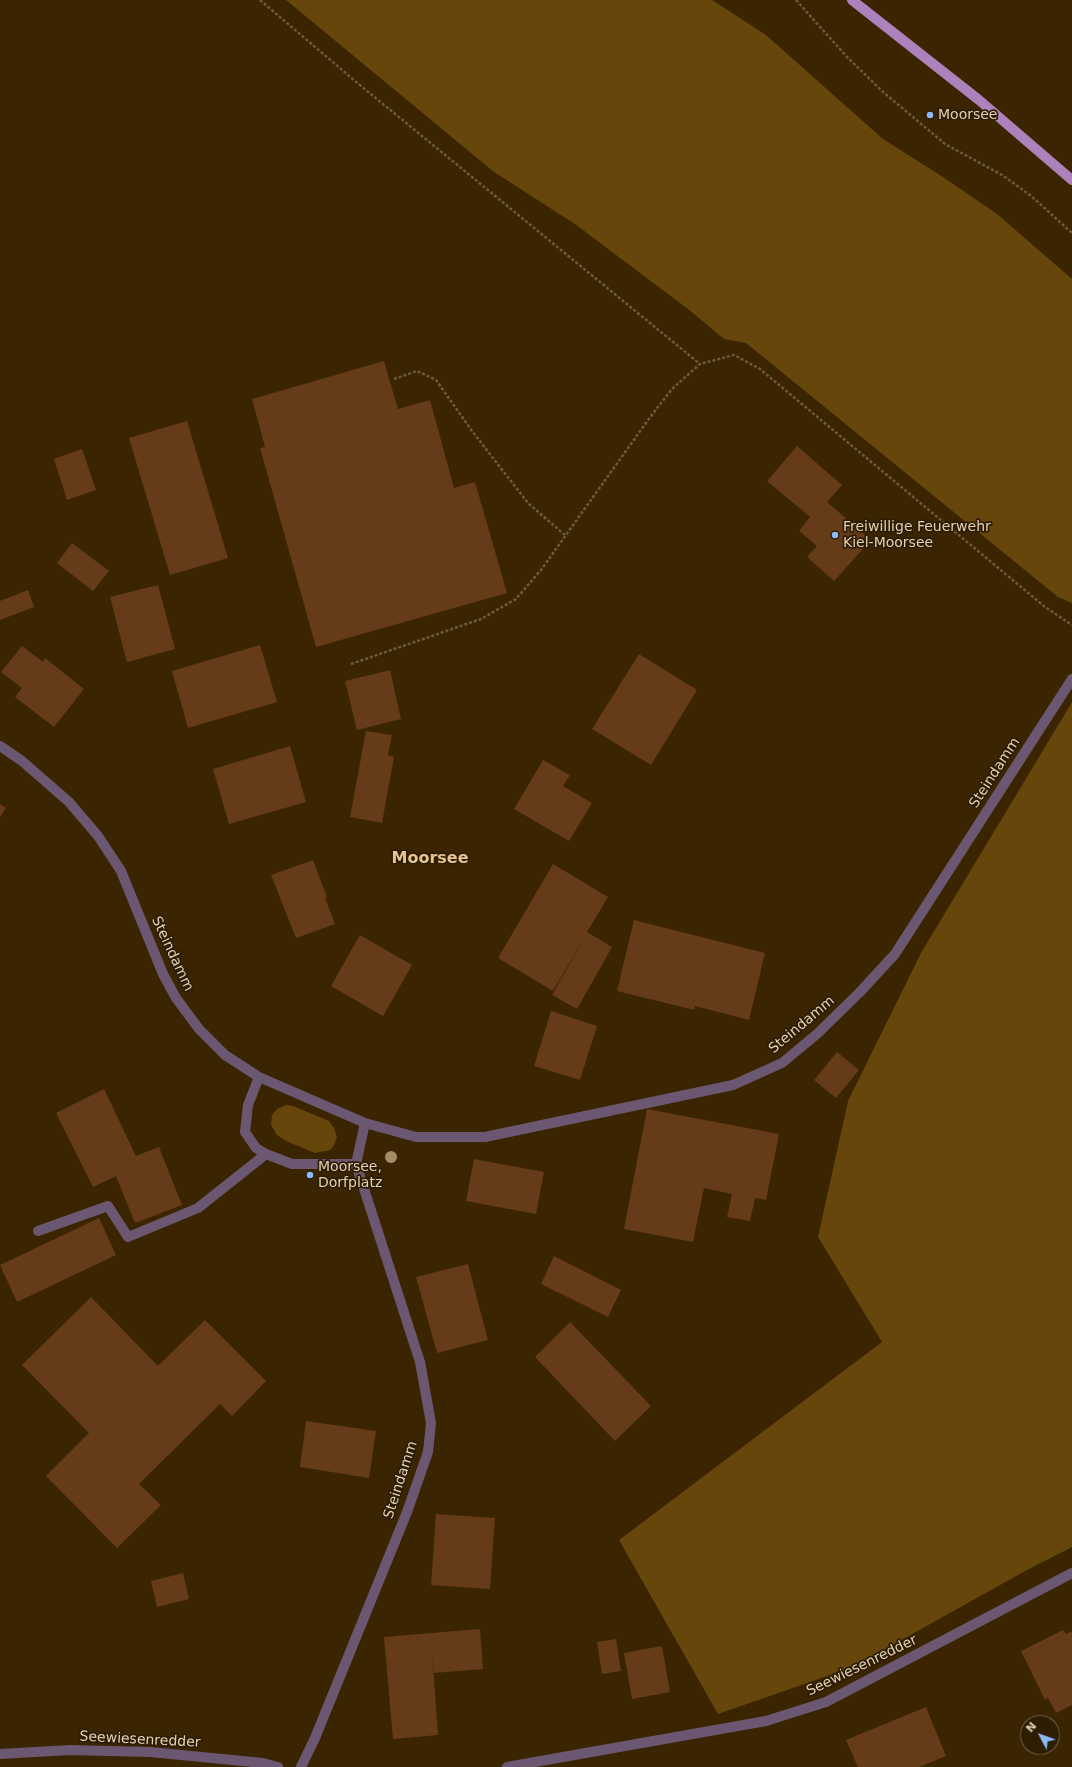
<!DOCTYPE html>
<style>
body{margin:0}
#map{position:relative;width:1072px;height:1767px;overflow:hidden;background:#3b2500;font-family:"DejaVu Sans",sans-serif}
canvas{display:block}
.north{position:absolute;left:1020px;top:1715px;width:40px;height:40px;box-sizing:border-box;background:#2d1d03;border:1px solid #75654b;border-radius:50%;rotate:311deg;font-size:11px;font-weight:700;line-height:16px;text-align:center;color:#e2d1b8}
.north::after{content:'';display:block;margin:auto;width:14px;height:18px;background:#8bbafc;clip-path:polygon(50% 0,100% 100%,50% 72%,0 100%)}
</style>
<div id="map">
<canvas width="1072" height="1767"></canvas>
<div class="north">N</div>
</div>
<script>
const context = document.querySelector('canvas').getContext('2d');
context.lineJoin = 'round';
function paint(path, color) { context.fillStyle = color; context.fill(path, 'evenodd'); }
const toPath = rows => new Path2D(rows.map(r => 'M' + r).join(''));
function stroke(path, color, width, dash) { context.strokeStyle = color; context.lineWidth = width; context.lineCap = dash ? 'butt' : 'round'; context.setLineDash(dash || []); context.stroke(path); }
function label(font, color, halo, rows, align = 'center') {
  context.font = font + ' "DejaVu Sans",sans-serif'; context.lineWidth = 3.5; context.setLineDash([]); context.textBaseline = 'middle'; context.strokeStyle = halo; context.fillStyle = color; for (const [text, x, y, turn = 0] of rows) {
    context.save(); context.translate(x, y); context.rotate((+turn || 0) * Math.PI / 180); context.textAlign = isNaN(turn) ? turn : align; if (halo) context.strokeText(text, 0, 0); context.fillText(text, 0, 0); context.restore();
  }
}
paint(toPath([
 [286,0,712,0,766,35,883,139,946,179,997,214,1072,279,1072,603,1058,597,746,343,724,339,688,309,575,224,494,172],
 [1072,702,1072,1547,1027,1570,853,1667,718,1714,619,1540,882,1342,818,1237,848,1101,921,953],
 [286,1105,293,1106,329,1121,334,1128,337,1137,334,1145,330,1150,315,1153,286,1141,277,1135,271,1125,272,1115,277,1109]
]), '#66460b');
paint(toPath([
 [384,361,398,409,430,400,454,488,475,482,507,593,316,647,260,448,265,447,252,399],
 [187,421,228,558,170,575,129,438],
 [797,446,842,485,827,502,871,540,834,581,807,557,817,546,799,531,810,517,767,481],
 [82,449,96,490,67,500,54,459],
 [72,543,109,571,93,591,57,563],
 [158,585,175,649,127,662,110,597],
 [28,590,34,607,0,620,0,601],
 [260,645,277,702,188,728,172,671],
 [22,646,43,662,45,658,84,689,54,727,15,697,22,688,1,672],
 [639,654,697,690,651,765,592,729],
 [390,670,401,719,357,730,345,681],
 [366,731,392,735,388,755,394,757,382,823,350,817],
 [290,746,306,802,229,824,213,769],
 [543,760,570,775,563,786,592,803,569,841,514,809],
 [0,804,6,808,0,817],
 [313,860,327,897,325,898,335,924,296,938,271,875],
 [553,864,608,897,587,932,612,947,577,1009,552,995,586,935,553,991,498,958],
 [634,920,765,953,749,1020,695,1006,694,1010,617,991],
 [360,935,412,965,383,1016,331,986],
 [551,1011,597,1026,580,1080,534,1066],
 [837,1052,859,1070,836,1098,814,1080],
 [104,1089,136,1156,159,1147,182,1205,135,1223,116,1176,93,1187,56,1113],
 [647,1109,779,1134,766,1200,755,1198,750,1221,727,1217,732,1194,704,1188,693,1242,624,1229],
 [474,1159,544,1172,536,1214,466,1201],
 [99,1218,116,1255,17,1302,0,1265],
 [554,1256,621,1290,608,1317,541,1284],
 [468,1264,488,1340,437,1353,416,1277],
 [91,1297,158,1366,205,1320,266,1381,232,1416,220,1404,139,1484,161,1505,117,1548,46,1476,89,1433,22,1365],
 [570,1322,651,1406,615,1441,535,1357],
 [306,1421,376,1431,369,1478,300,1467],
 [436,1514,495,1518,490,1589,431,1585],
 [183,1573,189,1599,157,1607,151,1581],
 [480,1629,483,1669,434,1673,432,1651,438,1735,393,1739,384,1637],
 [1063,1630,1066,1634,1072,1631,1072,1705,1056,1713,1048,1698,1045,1700,1021,1651],
 [616,1639,621,1671,602,1674,597,1642],
 [662,1646,670,1692,632,1699,624,1653],
 [926,1707,946,1756,919,1767,858,1767,846,1740]
]), '#663b17');
stroke(toPath([
 [260,0,355,81,700,364],
 [796,0,847,57,882,91,945,144,1002,175,1030,195,1072,233],
 [394,379,417,371,436,380,472,431,528,503,566,536],
 [351,664,481,619,516,599,541,570,648,420,672,389,700,364,734,355,760,369,1045,607,1072,625]
]), '#6e5a38', 2.5, [3, 2]);
stroke(toPath([
 [0,746,22,761,69,802,98,836,121,871,163,974,176,998,199,1029,225,1055,259,1077,365,1123,416,1137,485,1137,733,1085,782,1063,817,1034,860,992,895,954,1072,679],
 [259,1077,248,1105,245,1132,256,1148,266,1154,292,1164,356,1164],
 [38,1231,108,1206,128,1237,198,1208,266,1154],
 [0,1754,70,1750,150,1752,263,1763,278,1767],
 [301,1767,315,1738,407,1512,428,1452,431,1423,420,1362,356,1164,365,1123],
 [507,1767,766,1721,826,1702,1072,1573]
]), '#6c5773', 10);
stroke(toPath([
 [852,0,979,100,1072,180]
]), '#ad82bc', 10);
context.fillStyle = '#a58c66';
for (const [x, y] of [
 [391,1157]
]) { context.beginPath(); context.arc(x, y, 6, 0, 2 * Math.PI); context.fill(); }
for (const [x, y, r, color] of [
 [930,115,4,"#8bbafc"],
 [835,535,4,"#8bbafc"],
 [310,1175,4,"#8bbafc"]
]) { const dot = new Path2D(); dot.arc(x, y, r, 0, 2 * Math.PI); context.fillStyle = color; context.fill(dot); stroke(dot, '#2d1d03', 1.5); }
label('14px', '#e2d1b8', '#2d1d03', [
 ["Moorsee",938,115],
 ["Freiwillige Feuerwehr",843,527],
 ["Kiel-Moorsee",843,543],
 ["Moorsee,",318,1167],
 ["Dorfplatz",318,1183]
], 'left');
label('14px', '#e2d1b8', '#2d1d03', [
 ["Steindamm",995,773,-57],
 ["Steindamm",172,954,65],
 ["Steindamm",802,1025,-40],
 ["Steindamm",401,1480,-72],
 ["Seewiesenredder",862,1666,-26],
 ["Seewiesenredder",140,1740,3]
]);
label('bold 16px', '#e7c491', '#2d1d03', [
 ["Moorsee",430,859]
]);
</script>
